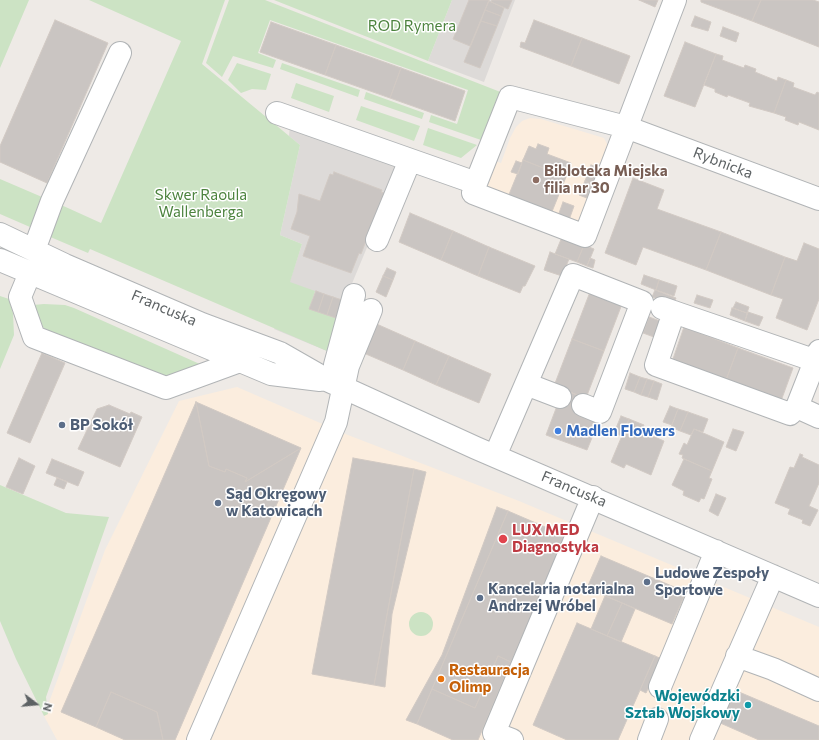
<!DOCTYPE html>
<meta charset="utf-8">
<style>
body{margin:0}
#map{position:relative;width:819px;height:740px;overflow:hidden;background:#eeeae6;font-family:Commissioner,sans-serif}
canvas{display:block}
.north{position:absolute;left:16px;top:684px;width:40px;height:40px;-webkit-text-stroke:3px #fff;paint-order:stroke;rotate:106deg;font-size:11px;font-weight:700;line-height:16px;text-align:center;color:#5d6264}
.north::after{content:'';display:block;margin:auto;width:14px;height:18px;background:#5d6264;clip-path:polygon(50% 0,100% 100%,50% 72%,0 100%)}
</style>
<div id="map">
<canvas width="819" height="740"></canvas>
<div class="north">N</div>
</div>
<script>
const context = document.querySelector('canvas').getContext('2d');
context.lineJoin = 'round';
function paint(path, color) { context.fillStyle = color; context.fill(path, 'evenodd'); }
const toPath = rows => new Path2D(rows.map(r => 'M' + r).join(''));
function stroke(path, color, width, dash) { context.strokeStyle = color; context.lineWidth = width; context.lineCap = dash ? 'butt' : 'round'; context.setLineDash(dash || []); context.stroke(path); }
function label(font, color, halo, rows, align = 'center') {
  context.font = font + ' Commissioner,sans-serif'; context.lineWidth = 3; context.setLineDash([]); context.textBaseline = 'middle'; context.strokeStyle = halo; context.fillStyle = color; for (const [text, x, y, turn = 0] of rows) {
    context.save(); context.translate(x, y); context.rotate((+turn || 0) * Math.PI / 180); context.textAlign = isNaN(turn) ? turn : align; if (halo) context.strokeText(text, 0, 0); context.fillText(text, 0, 0); context.restore();
  }
}
paint(toPath([
 [530,118,541,119,604,138,607,144,616,146,584,233,478,191,489,159,501,163,510,138,516,127,522,121],
 [237,387,348,435,519,501,819,627,819,740,57,740,44,716,105,550,179,401]
]), '#fbedde');
paint(toPath([
 [452,0,515,0,484,82,428,61],
 [290,123,402,163,346,298,334,354,274,329,302,244,280,235,300,145,289,136]
]), '#dddad8');
paint(toPath([
 [0,0,29,0,0,68],
 [89,0,225,0,202,64,300,145,280,235,302,244,290,282,315,291,309,309,341,320,334,354,90,249,88,253,48,236,59,204,101,223,181,41],
 [229,0,265,0,503,93,481,140,429,122,431,115,457,124,468,90,270,20,258,53,276,60,273,68,233,56,222,77,206,63],
 [274,0,452,0,428,61],
 [237,63,271,74,266,90,252,89,241,93,228,80],
 [282,63,360,90,358,97,280,69],
 [296,83,334,96,329,112,291,98],
 [366,92,424,113,422,119,364,99],
 [361,106,420,126,414,141,356,120],
 [428,128,477,145,461,158,423,145],
 [0,179,42,197,30,227,0,214],
 [0,296,9,299,13,313,14,335,0,369],
 [44,304,65,305,74,308,202,365,160,378,47,331,41,325,33,305],
 [0,485,66,513,109,517,46,697,48,714,44,716,16,659,0,621],
 '409 624a12 12 0 1 1 24 0a12 12 0 1 1-24 0Z'
]), '#cce3c4');
const building = toPath([
 [469,0,489,0,470,46,453,39,469,0],
 [492,0,512,0,508,9,491,2,492,0],
 [639,0,658,0,655,7,639,0],
 [701,0,761,0,752,21,701,2,701,0],
 [761,0,813,0,819,2,819,47,752,21,761,0],
 [489,1,504,8,501,16,485,10,489,1],
 [485,10,501,16,497,26,481,21,485,10],
 [695,16,711,22,708,31,691,26,695,16],
 [55,20,108,43,47,183,0,162,0,146,55,20],
 [534,20,582,38,571,66,520,47,521,42,525,43,534,20],
 [481,21,497,26,480,68,464,62,481,21],
 [271,22,336,45,325,75,260,52,271,22],
 [723,27,739,33,736,42,720,36,723,27],
 [582,38,630,56,619,84,571,66,582,38],
 [685,42,716,54,695,107,664,96,685,42],
 [336,45,401,68,390,98,325,75,336,45],
 [716,54,723,56,722,60,744,68,745,65,756,69,755,72,777,81,778,77,786,80,774,113,749,106,750,103,728,95,727,97,715,92,715,89,704,85,716,54],
 [401,68,465,91,455,121,390,98,401,68],
 [786,80,794,83,793,87,815,95,817,92,819,93,819,130,799,122,798,125,785,120,786,117,774,113,786,80],
 [538,144,549,148,547,154,571,163,566,177,523,160,529,146,536,149,538,144],
 [523,160,566,177,551,214,508,197,523,160],
 [516,161,522,163,518,174,511,172,516,161],
 [591,165,599,168,592,184,585,181,591,165],
 [334,172,382,190,381,192,384,193,361,254,359,253,351,273,303,256,310,236,291,229,297,212,299,194,320,201,330,174,333,175,334,172],
 [633,178,664,190,657,209,721,232,706,270,643,247,636,265,605,253,633,178],
 [585,181,592,184,587,198,579,195,585,181],
 [563,202,574,206,569,220,558,216,563,202],
 [410,213,453,231,441,260,399,242,410,213],
 [453,231,489,247,478,276,441,260,453,231],
 [721,232,785,257,771,295,706,270,721,232],
 [562,237,584,245,577,262,555,254,562,237],
 [804,243,819,249,819,299,807,330,776,318,783,299,771,295,785,257,797,261,804,243],
 [584,245,594,249,587,266,577,262,584,245],
 [489,247,535,266,525,286,523,286,520,293,478,276,489,247],
 [550,252,569,259,562,276,544,270,550,252],
 [590,258,595,260,593,268,587,266,590,258],
 [387,268,396,272,393,280,383,276,387,268],
 [644,275,659,280,656,290,641,284,644,275],
 [383,276,393,280,386,297,376,292,383,276],
 [659,280,677,286,674,296,656,290,659,280],
 [655,290,676,298,673,305,652,297,655,290],
 [316,291,324,294,318,312,309,309,316,291],
 [590,292,622,304,604,351,572,339,590,292],
 [324,294,333,297,327,315,318,312,324,294],
 [697,295,713,300,710,308,694,303,697,295],
 [333,297,342,300,336,318,327,315,333,297],
 [736,302,749,307,747,313,733,308,736,302],
 [732,308,747,313,745,321,730,315,732,308],
 [748,312,763,317,759,326,745,321,748,312],
 [649,317,660,321,654,337,643,333,649,317],
 [372,322,415,341,403,370,359,351,372,322],
 [684,327,738,348,726,380,673,359,684,327],
 [572,339,604,351,586,398,554,386,572,339],
 [415,341,449,356,436,385,403,370,415,341],
 [738,348,793,368,781,401,726,380,738,348],
 [42,353,65,363,30,443,7,433,42,353],
 [449,356,491,374,479,403,436,385,449,356],
 [630,373,640,377,634,392,625,389,630,373],
 [640,377,647,379,641,395,634,392,640,377],
 [647,379,654,381,648,397,641,395,647,379],
 [654,381,662,384,657,400,648,397,654,381],
 [563,390,586,398,600,418,587,450,546,435,563,390],
 [196,402,209,466,225,472,226,469,247,478,245,482,301,448,175,740,163,740,157,712,111,692,96,727,61,712,196,402],
 [196,402,301,448,245,482,247,478,226,469,225,472,209,466,196,402],
 [109,405,130,414,131,412,142,417,120,467,78,449,97,409,109,405],
 [670,406,678,409,672,425,663,422,670,406],
 [678,409,688,412,680,431,671,427,678,409],
 [688,412,708,419,703,432,694,429,691,435,680,431,688,412],
 [621,416,629,419,622,436,614,433,621,416],
 [629,419,644,425,641,431,664,441,651,475,626,464,624,468,611,462,629,419],
 [694,429,724,442,712,471,682,458,683,455,679,454,684,443,687,445,694,429],
 [733,429,744,432,736,451,726,447,733,429],
 [800,454,803,455,802,457,819,465,819,483,809,506,818,510,810,526,802,523,803,520,788,514,790,509,775,503,790,467,794,468,800,454],
 [19,458,35,466,23,494,6,487,19,458],
 [353,458,414,469,374,685,312,674,353,458],
 [52,459,84,472,78,486,46,473,52,459],
 [684,459,712,471,709,478,712,479,704,499,701,498,699,502,683,495,684,491,672,485,684,459],
 [414,469,426,472,392,614,385,687,374,685,414,469],
 [57,478,67,482,64,489,54,485,57,478],
 [716,494,726,498,718,516,709,511,716,494],
 [497,507,508,511,417,724,406,720,442,655,497,507],
 [508,511,566,536,511,662,498,656,475,708,432,689,508,511],
 [601,556,686,592,672,624,587,588,601,556],
 [605,596,622,603,607,636,591,629,605,596],
 [622,603,635,609,621,642,607,636,622,603],
 [577,623,655,656,618,740,567,740,533,725,577,623],
 [498,656,511,662,478,740,453,740,417,724,432,689,475,708,498,656],
 [655,656,662,659,646,693,640,690,655,656],
 [732,689,819,726,819,740,759,740,718,722,732,689],
 [111,692,157,712,163,740,125,740,96,727,111,692]
]);
paint(building, '#cac5c2');
stroke(building, '#d2cac4', 1);
const minor = toPath([
 [277,113,476,183,510,97,626,127,819,199],
 [476,183,473,193,585,236,675,0],
 [0,234,65,265,202,324,280,353,329,381,476,448,819,596],
 [377,240,410,160],
 [34,250,52,201,120,53],
 [0,260,271,374,320,380],
 [45,270,30,273,20,297,34,337,166,388,240,361],
 [662,308,819,362],
 [674,312,656,365,790,414,797,407,819,351],
 [335,365,354,295],
 [526,384,560,397],
 [797,407,819,417],
 [495,456,573,275,642,302,600,412,583,405],
 [737,656,773,669,819,690],
 [660,687,716,551],
 [198,740,336,422,348,366,371,310],
 [512,740,494,733,593,497],
 [649,740,657,719],
 [701,740,773,576]
]);
stroke(minor, '#b1b4b6', 24);
stroke(minor, '#fff', 22);
for (const [x, y, r, color] of [
 [536,180,4,"#8d6e63"],
 [62,425,4,"#5c6f8a"],
 [558,431,4,"#3f7fe0"],
 [218,503,4,"#5c6f8a"],
 [503,539,5,"#e0444e"],
 [647,582,4,"#5c6f8a"],
 [480,598,4,"#5c6f8a"],
 [441,679,4,"#e8710a"],
 [748,705,4,"#0f9aa8"]
]) { const dot = new Path2D(); dot.arc(x, y, r, 0, 2 * Math.PI); context.fillStyle = color; context.fill(dot); stroke(dot, '#fff', 1.5); }
label('15px', '#4c833e', '#fff', [
 ["ROD Rymera",412,26],
 ["Skwer Raoula",201,195],
 ["Wallenberga",201,212]
]);
label('15px', '#5d6264', '#fff', [
 ["Rybnicka",723,163,21],
 ["Francuska",164,308,23],
 ["Francuska",574,489,23]
]);
label('bold 15px', '#785e54', '#fff', [
 ["Bibloteka Miejska",544,171],
 ["filia nr 30",544,188]
], 'left');
label('bold 15px', '#4e5e75', '#fff', [
 ["BP Sokół",70,425],
 ["Sąd Okręgowy",226,494],
 ["w Katowicach",226,511],
 ["Ludowe Zespoły",655,573],
 ["Sportowe",655,590],
 ["Kancelaria notarialna",488,589],
 ["Andrzej Wróbel",488,606]
], 'left');
label('bold 15px', '#366cbe', '#fff', [
 ["Madlen Flowers",566,431]
], 'left');
label('bold 15px', '#be3a42', '#fff', [
 ["LUX MED",512,530],
 ["Diagnostyka",512,547]
], 'left');
label('bold 15px', '#c56008', '#fff', [
 ["Restauracja",449,670],
 ["Olimp",449,687]
], 'left');
label('bold 15px', '#0d838f', '#fff', [
 ["Wojewódzki",740,696],
 ["Sztab Wojskowy",740,713]
], 'right');
</script>
